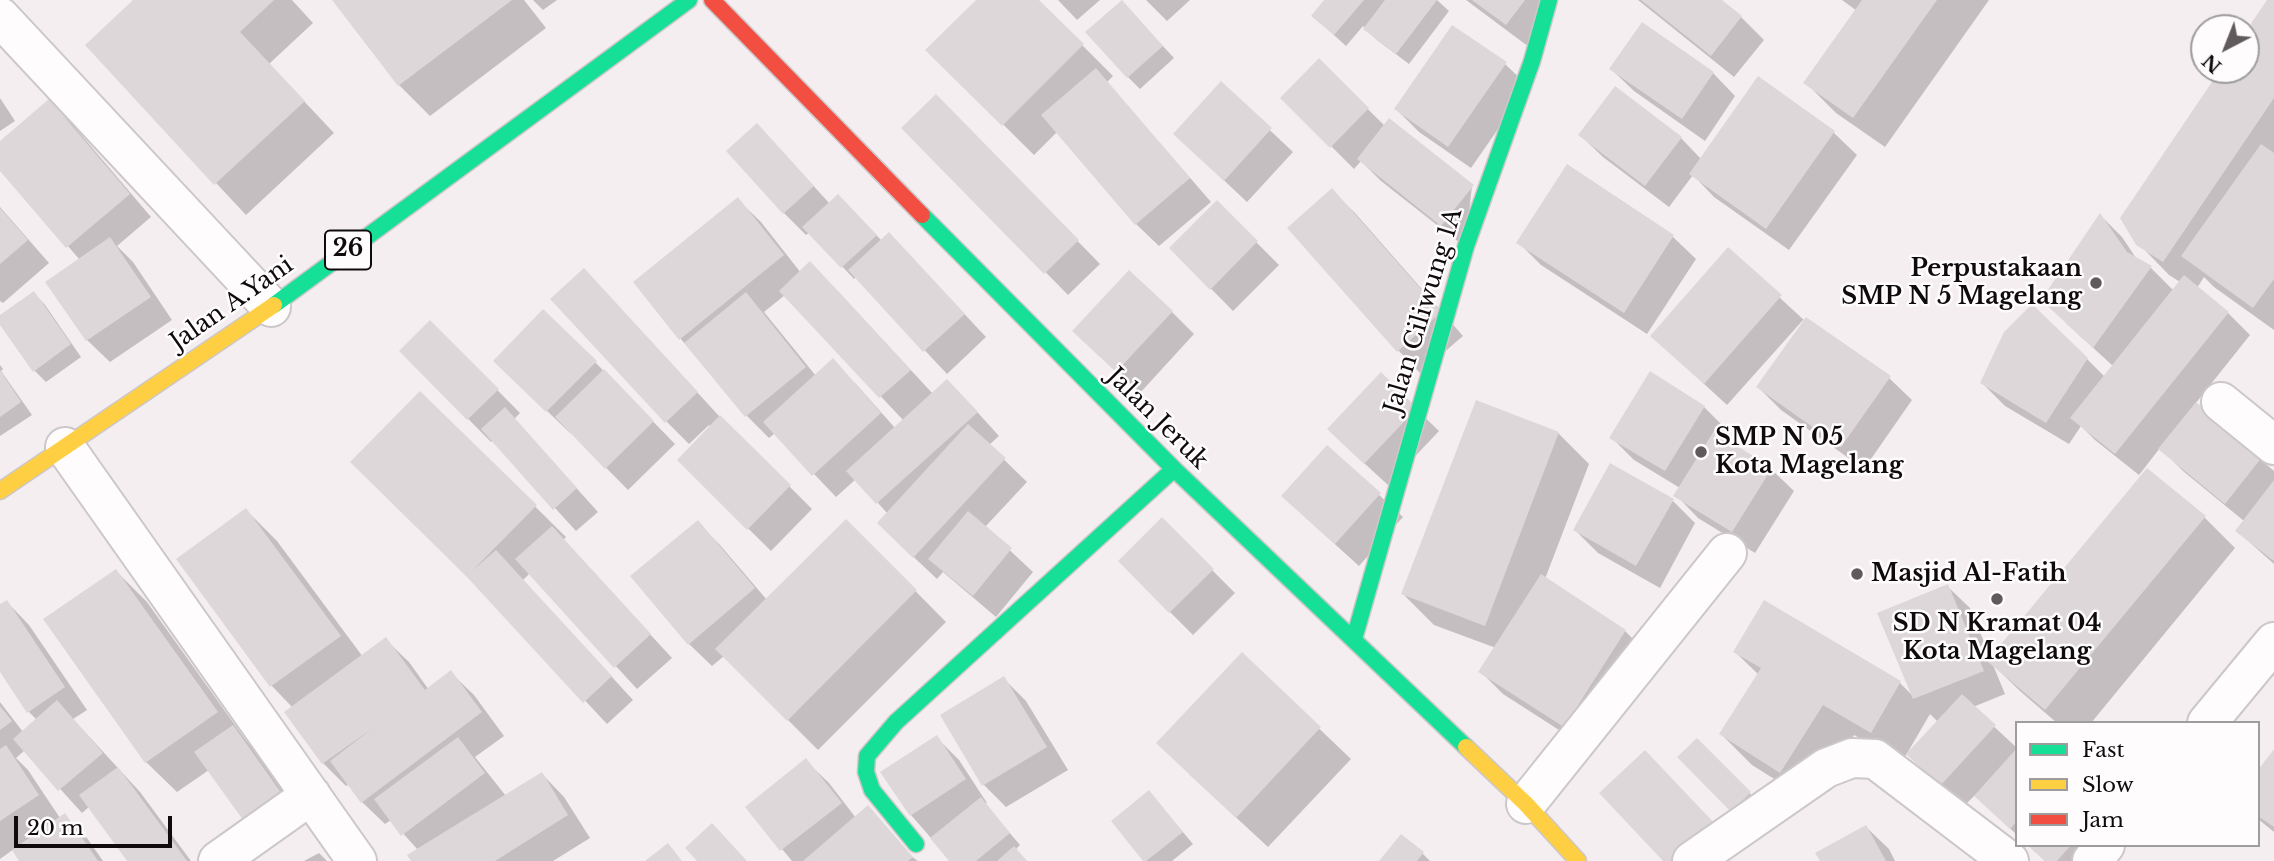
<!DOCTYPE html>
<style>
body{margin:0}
#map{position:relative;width:2274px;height:861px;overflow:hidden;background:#f5eef1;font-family:"Libre Baskerville",serif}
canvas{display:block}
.legend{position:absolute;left:2015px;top:721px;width:245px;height:126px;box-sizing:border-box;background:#fefcfd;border:2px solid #9e9c9d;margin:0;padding:9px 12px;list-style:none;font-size:21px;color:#0f0b0c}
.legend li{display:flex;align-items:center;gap:14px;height:35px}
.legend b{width:35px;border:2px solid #9e9c9d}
.north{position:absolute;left:2190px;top:14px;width:70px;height:70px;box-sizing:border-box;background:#fefcfd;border:2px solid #9e9c9d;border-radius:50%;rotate:222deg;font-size:19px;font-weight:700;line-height:28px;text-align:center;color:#0f0b0c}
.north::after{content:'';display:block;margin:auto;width:24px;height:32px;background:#605a5c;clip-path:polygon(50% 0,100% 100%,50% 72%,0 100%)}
.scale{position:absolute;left:14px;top:816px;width:158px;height:32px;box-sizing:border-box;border:4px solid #0f0b0c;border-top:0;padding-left:9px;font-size:21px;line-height:24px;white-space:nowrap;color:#0f0b0c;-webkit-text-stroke:5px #fefcfd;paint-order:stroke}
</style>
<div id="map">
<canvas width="2274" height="861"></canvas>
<ul class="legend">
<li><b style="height:9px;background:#16e098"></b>Fast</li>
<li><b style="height:9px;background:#ffcf43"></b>Slow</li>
<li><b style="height:9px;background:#f24e42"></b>Jam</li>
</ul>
<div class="north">N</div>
<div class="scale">20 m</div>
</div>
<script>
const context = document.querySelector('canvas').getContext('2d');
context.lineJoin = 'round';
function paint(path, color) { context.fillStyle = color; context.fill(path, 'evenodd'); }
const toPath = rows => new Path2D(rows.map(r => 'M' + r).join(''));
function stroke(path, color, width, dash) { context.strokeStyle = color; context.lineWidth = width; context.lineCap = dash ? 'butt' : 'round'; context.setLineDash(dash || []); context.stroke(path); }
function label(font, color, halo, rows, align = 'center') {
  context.font = font + ' "Libre Baskerville",serif'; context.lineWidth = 5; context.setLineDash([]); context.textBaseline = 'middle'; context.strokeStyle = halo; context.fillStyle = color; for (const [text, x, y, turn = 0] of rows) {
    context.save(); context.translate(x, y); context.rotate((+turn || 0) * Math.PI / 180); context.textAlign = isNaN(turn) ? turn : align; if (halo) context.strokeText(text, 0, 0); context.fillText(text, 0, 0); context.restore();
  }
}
paint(toPath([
 [136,0,292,0,313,23,269,64,334,133,246,215,87,45],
 [334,0,524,0,546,28,430,116,399,85],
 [533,0,557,0,543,10],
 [978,0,1037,0,1113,76,1107,82,1211,202,1159,246,1136,224,1058,131,1034,155,928,50],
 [1058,0,1100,0,1077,20],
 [1146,0,1190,0,1167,21],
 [1326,0,1437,0,1449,11,1409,64,1377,40,1363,26,1346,46,1325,27],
 [1466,0,1548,0,1529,47],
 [1638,0,1719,0,1741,17,1764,40,1734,77],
 [1842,0,1989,0,1885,147,1836,113,1806,83,1857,11],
 [2269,0,2274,0,2274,330,2214,287,2204,277,2197,288,2228,313,2250,335,2195,404,2274,471,2274,564,2237,531,2244,521,2183,471,2160,448,2139,475,2095,440,2081,426,2069,444,2005,406,1982,383,2087,359,2105,377,2113,366,2066,323,2100,215,2122,237,2138,261,2151,268,2174,291,2180,282,2169,275,2138,243,2222,70,2246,70,2246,35],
 [1133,14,1174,58,1140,89,1128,77],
 [1319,61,1385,126,1472,186,1465,247,1381,181,1361,161,1354,169,1283,98],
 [1505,64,1528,86,1471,168,1419,132,1396,109],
 [1611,69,1713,73,1735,96,1705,141,1634,91],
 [1759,78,1834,133,1857,155,1789,250,1714,197,1693,175,1669,207,1603,157,1580,135,1615,88,1681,138,1702,160],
 [1221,84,1293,152,1247,202,1198,156],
 [936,96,1100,264,1068,295,904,128],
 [0,98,15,121,0,131],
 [49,101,72,124,151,217,117,246,133,262,172,320,110,362,87,340,80,260,0,168,0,143],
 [779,148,830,204,838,196,882,241,911,257,986,337,947,374,856,277,854,279,810,232,806,235,784,213],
 [1567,167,1673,237,1696,259,1647,334,1541,265,1518,242],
 [1332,191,1355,213,1463,336,1420,373,1398,350],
 [738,200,761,222,801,273,833,286,933,394,970,404,999,436,989,445,1027,482,985,527,1033,572,996,617,943,572,937,579,902,546,888,514,856,479,836,497,775,433,769,438,746,415,680,338],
 [785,295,904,421,896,429,855,383,816,376,764,312],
 [1217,203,1279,265,1233,311,1171,248],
 [0,207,49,263,3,303,0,301],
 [1728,250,1805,321,1889,378,1912,400,1864,469,1781,410,1758,387,1805,322,1803,320,1727,405,1652,336],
 [34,293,45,305,81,357,46,382,34,370,0,322,0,317],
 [606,293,719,416,812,509,771,551,679,460,711,427,709,425,689,444,666,421],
 [1172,312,1194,334,1140,393,1097,353],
 [430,322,520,413,514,419,598,512,576,531,493,440,491,442,401,351],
 [595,362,675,444,628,490,571,432,570,433,518,383],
 [0,365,3,369,1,371,32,415,0,436],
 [420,393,566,537,563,540,672,658,637,689,530,573,523,580,633,700,607,724,474,582],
 [1704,407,1727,430,1722,438,1771,469,1794,491,1755,553,1698,518,1676,495,1680,488,1634,460,1611,437],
 [1416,409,1439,431,1388,485,1352,452],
 [1558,433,1589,464,1545,579,1625,631,1648,654,1587,748,1503,694,1481,672,1496,648,1434,625,1403,594],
 [1327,447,1403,517,1359,566,1306,518],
 [2147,470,2205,518,2235,548,2091,723,2057,723,2020,691,1993,665,2005,694,1973,707,2017,748,2017,835,1975,795,1963,807,1931,777,1938,722,1930,714,1902,762,1854,735,1811,802,1752,765,1721,734,1759,675,1735,652,1900,683,1914,697,1947,586,1970,608,1991,659],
 [1673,501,1695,523,1660,588,1598,553,1575,530],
 [246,510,277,541,363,657,386,640,409,662,429,690,451,673,474,695,504,736,475,757,506,796,542,774,564,797,590,838,553,861,413,861,418,850,391,820,385,824,362,802,349,784,346,786,323,763,286,713,293,708,272,686,179,560],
 [1162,520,1235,593,1193,635,1120,562],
 [846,521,946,622,818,750,724,656,712,666,689,644,697,522,720,545,767,600],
 [116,571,147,602,245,739,255,750,306,820,209,770,177,792,146,762],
 [7,602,29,625,87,710,73,719,140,792,191,861,129,861,90,806,82,813,25,750,16,758,28,770,60,818,64,816,87,838,103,861,21,861,14,849,0,859,0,702,23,732,37,720,28,711,0,669,0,606],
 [1242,655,1351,759,1268,847,1189,774],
 [1004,679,1026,701,1068,770,1006,807,984,785],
 [937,738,959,760,987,803,985,804,1020,845,1015,850,1027,861,951,861,911,815],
 [1697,740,1761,805,1744,822],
 [2274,752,2274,832,2258,819,2258,773],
 [806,761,829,783,856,818,918,861,792,861,747,807],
 [1149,792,1193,844,1172,861,1145,861],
 [1866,827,1889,849,1895,861,1822,861],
 [2028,845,2112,845,2099,861,2045,861],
 [319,853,327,861,304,861],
 [1422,853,1430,861,1381,861]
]), '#0003');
paint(toPath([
 [133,0,274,0,240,32,305,101,214,185,85,45],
 [332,0,512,0,398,86],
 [976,0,1039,0,1084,44,1002,126,925,50],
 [1122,0,1163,46,1127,78,1085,32],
 [1324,0,1364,0,1334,35,1311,16],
 [1385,0,1437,0,1396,54,1363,29],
 [1472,0,1525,0,1506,25],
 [1641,0,1722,0,1742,16,1711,56],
 [1862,0,1937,0,1853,118,1803,83],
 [2267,0,2274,0,2274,98,2163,262,2136,245,2120,218,2220,70,2246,70,2246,31],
 [1642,22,1714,72,1682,119,1609,69],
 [1452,25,1507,62,1448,147,1394,109],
 [1319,58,1369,108,1330,148,1280,98],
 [1096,68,1190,178,1135,225,1041,115],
 [1758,76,1835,131,1766,229,1689,174],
 [1221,81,1272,128,1224,181,1173,134],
 [1615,86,1682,137,1645,186,1578,135],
 [936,94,1079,240,1044,274,901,128],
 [49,99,130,194,66,248,0,171,0,141],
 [1389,118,1474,185,1441,226,1357,159],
 [757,123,814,186,783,214,726,151],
 [2261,144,2274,153,2274,279,2253,308,2181,256],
 [1567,164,1674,235,1624,313,1516,243],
 [1332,188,1441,312,1397,352,1287,228],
 [838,194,877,235,841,268,802,227],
 [738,197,784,255,679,340,633,282],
 [1217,200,1258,241,1210,290,1169,248],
 [0,208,28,240,0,264],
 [2100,213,2127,252,2152,266,2093,348,2041,300],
 [889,232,965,314,923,352,848,270],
 [110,237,151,297,86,341,45,282],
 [1728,247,1782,295,1704,384,1650,336],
 [810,261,911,370,879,398,779,291],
 [584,268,698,392,665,423,550,299],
 [1129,270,1173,311,1116,372,1072,331],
 [2184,275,2229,312,2115,454,2070,418],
 [34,291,71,344,33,372,0,325,0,315],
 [746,292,806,367,745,417,684,343],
 [2032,304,2088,358,2046,423,1980,383,2004,332],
 [543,309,597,361,546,412,493,361],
 [1806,317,1891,376,1841,447,1756,387],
 [430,320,499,389,467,420,399,351],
 [833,358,881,413,812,476,763,422],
 [604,369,654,421,605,469,555,417],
 [0,370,21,402,0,417],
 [1650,371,1705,406,1665,471,1609,438],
 [1381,372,1417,408,1364,464,1327,429],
 [947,379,978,412,876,504,846,471],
 [420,391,537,505,472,571,496,550,612,676,583,703,467,577,350,462],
 [1476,400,1559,432,1485,626,1401,594],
 [2196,402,2262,457,2225,504,2158,449],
 [505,407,577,488,553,510,481,429],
 [720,415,791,485,747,530,677,460],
 [968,424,1006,458,913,558,877,523],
 [1714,431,1772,468,1732,532,1673,496],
 [1327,445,1381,493,1335,544,1281,496],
 [1610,463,1674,499,1636,566,1573,530],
 [2147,468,2206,516,2045,710,1987,661],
 [2274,480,2274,561,2235,531],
 [246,508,341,636,270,687,176,559],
 [968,511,1012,548,973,596,928,559],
 [1162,517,1214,569,1169,613,1118,561],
 [846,519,917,590,787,721,715,649],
 [698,520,755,588,688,645,630,576],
 [552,526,651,634,614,668,515,559],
 [116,569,218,712,145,763,43,619],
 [1541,574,1626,630,1564,727,1478,672],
 [1948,584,1984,671,1913,699,1877,613],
 [7,600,65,687,27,713,0,672,0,604],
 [1764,600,1901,681,1871,733,1823,705,1780,773,1719,734,1761,668,1733,652],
 [386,637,425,690,451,670,482,712,361,803,330,761,373,728,322,764,284,712],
 [1242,652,1321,727,1236,818,1156,743],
 [1004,676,1047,747,982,786,940,715],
 [1962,694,1996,725,1940,786,1906,754],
 [57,700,103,753,58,791,13,739],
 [0,706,12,721,0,730],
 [233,725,284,797,246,824,194,752],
 [937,735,966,779,910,816,880,772],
 [458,737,485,773,401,836,374,799],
 [1697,738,1751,792,1731,812,1677,757],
 [6,745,39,795,0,821,0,749],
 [2017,748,2017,821,2010,829,1974,796],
 [2274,749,2274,827,2258,816,2258,770],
 [1645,750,1718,827,1681,861,1663,861,1599,793],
 [806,758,842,803,780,851,745,807],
 [118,767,187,861,127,861,79,795],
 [542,772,568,815,495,861,411,861,407,855],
 [1149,790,1183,832,1146,861,1143,861,1111,821],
 [981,797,1010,833,976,861,949,861,930,838],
 [868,805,913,857,908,861,803,861],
 [65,813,98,861,19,861,12,850],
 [712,823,747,861,697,861,685,848],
 [1866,825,1886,861,1820,861,1815,853],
 [1401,834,1424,852,1417,861,1379,861],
 [668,843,682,861,645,861],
 [2027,845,2071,845,2057,861,2045,861],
 [1014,846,1027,861,997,861]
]), '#ddd7da');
const street = toPath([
 [0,17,271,307],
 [2221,402,2274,445],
 [65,447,357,861],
 [2207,723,2274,642],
 [1526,804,1727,553],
 [218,861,311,795],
 [1692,861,1826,768,1852,758,1875,759,2009,861],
 [2092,861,2105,845]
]);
const fast = toPath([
 [922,215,1174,469,1466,747],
 [274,305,689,0],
 [1354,639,1466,246,1532,61,1549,0],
 [916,844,872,790,866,772,867,756,896,722,1174,469]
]);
const slow = toPath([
 [0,491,274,305],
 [1466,747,1526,804,1578,861]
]);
const jam = toPath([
 [712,0,922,215]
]);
stroke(street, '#ccc7c9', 42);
stroke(fast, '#ccc7c9', 19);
stroke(slow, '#ccc7c9', 19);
stroke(jam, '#ccc7c9', 19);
stroke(street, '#fefcfd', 38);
stroke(fast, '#16e098', 16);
stroke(slow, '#ffcf43', 16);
stroke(jam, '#f24e42', 16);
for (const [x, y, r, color] of [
 [2096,283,7,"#605a5c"],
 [1701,452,7,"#605a5c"],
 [1857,574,7,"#605a5c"],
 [1997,599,7,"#605a5c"]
]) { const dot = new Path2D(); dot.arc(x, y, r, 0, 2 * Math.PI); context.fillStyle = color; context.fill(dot); stroke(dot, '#fefcfd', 2.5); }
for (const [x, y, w] of [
 [348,250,46]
]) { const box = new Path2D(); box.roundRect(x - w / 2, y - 19.5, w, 39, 5); context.fillStyle = '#fefcfd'; context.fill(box); stroke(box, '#0f0b0c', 2); }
label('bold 23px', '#0f0b0c', null, [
 ["26",348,250]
]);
label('bold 24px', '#0f0b0c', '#fefcfd', [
 ["Perpustakaan",2082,269,"right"],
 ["SMP N 5 Magelang",2082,297,"right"],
 ["SMP N 05",1715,438],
 ["Kota Magelang",1715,466],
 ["Masjid Al-Fatih",1871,574],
 ["SD N Kramat 04",1997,624,"center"],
 ["Kota Magelang",1997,652,"center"]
], 'left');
label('24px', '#0f0b0c', '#fefcfd', [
 ["Jalan A.Yani",232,304,-35],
 ["Jalan Ciliwung 1A",1424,311,-73],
 ["Jalan Jeruk",1157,419,45]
]);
</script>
